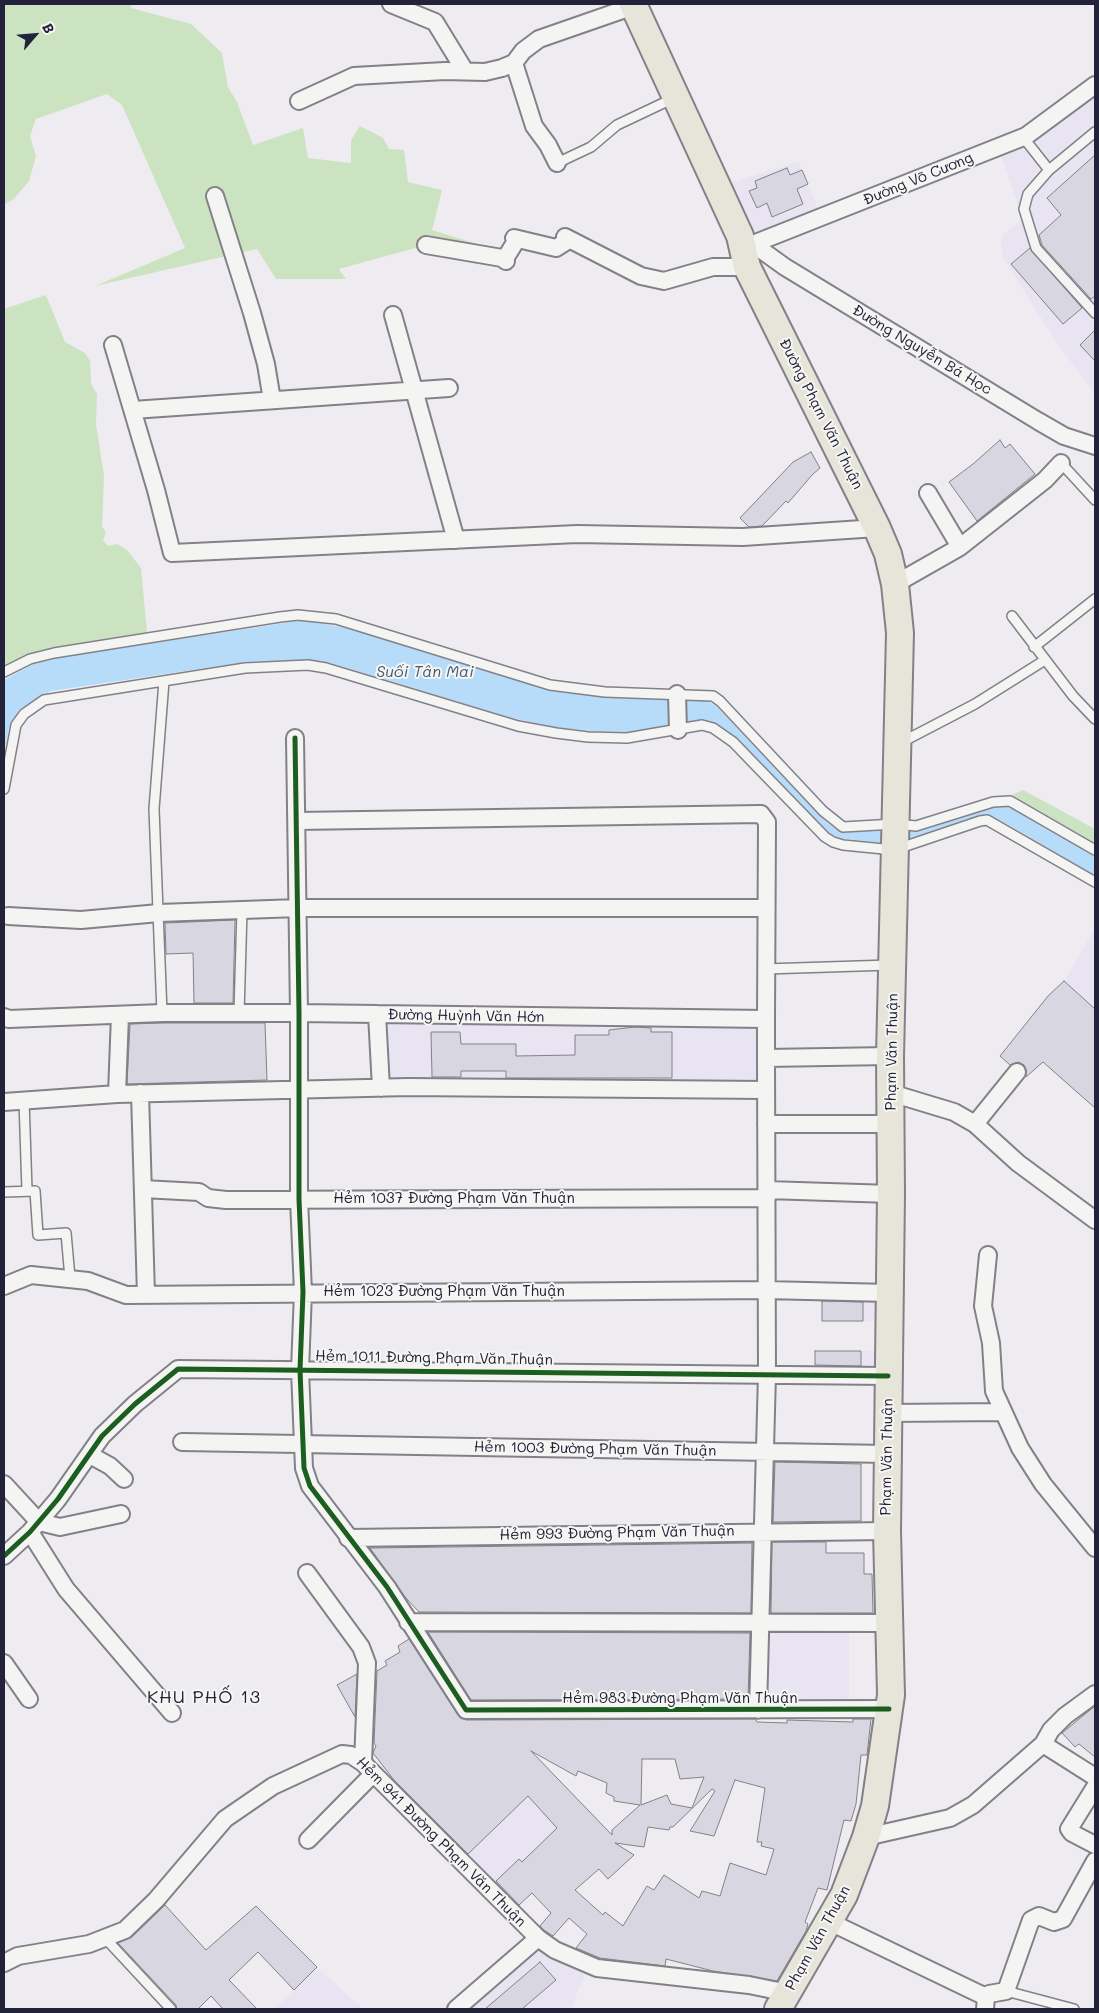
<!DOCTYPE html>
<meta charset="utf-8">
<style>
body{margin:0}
#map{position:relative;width:1099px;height:2013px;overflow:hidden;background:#eeecf1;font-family:Mali,sans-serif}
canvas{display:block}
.frame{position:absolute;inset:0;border:5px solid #22223b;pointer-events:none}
.north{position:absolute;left:10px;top:10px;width:50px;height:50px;-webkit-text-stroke:4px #f6f6f2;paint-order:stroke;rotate:63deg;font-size:14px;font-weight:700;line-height:20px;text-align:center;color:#22223b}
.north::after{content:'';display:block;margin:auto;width:18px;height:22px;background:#22223b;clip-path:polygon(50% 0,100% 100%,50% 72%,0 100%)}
</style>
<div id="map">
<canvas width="1099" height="2013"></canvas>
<div class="frame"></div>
<div class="north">B</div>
</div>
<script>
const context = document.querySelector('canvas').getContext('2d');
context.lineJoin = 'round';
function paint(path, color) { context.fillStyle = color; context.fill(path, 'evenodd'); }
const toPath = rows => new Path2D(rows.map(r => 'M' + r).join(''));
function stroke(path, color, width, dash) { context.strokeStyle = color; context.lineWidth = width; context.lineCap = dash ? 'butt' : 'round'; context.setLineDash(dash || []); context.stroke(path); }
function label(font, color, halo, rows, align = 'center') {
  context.font = font + ' Mali,sans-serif'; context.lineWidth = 4; context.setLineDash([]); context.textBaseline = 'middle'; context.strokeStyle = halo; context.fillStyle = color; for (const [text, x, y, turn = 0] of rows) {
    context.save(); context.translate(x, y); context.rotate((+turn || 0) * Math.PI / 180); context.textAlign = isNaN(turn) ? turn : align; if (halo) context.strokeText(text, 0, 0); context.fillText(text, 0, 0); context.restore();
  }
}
paint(toPath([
 [1095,93,1095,394,1058,345,1002,256,1001,236,1023,219,1000,153],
 [799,162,819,211,751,239,726,184],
 [1095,928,1095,1108,1043,1062,1023,1078,1000,1056,1048,996,1064,981],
 [384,1021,757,1022,757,1084,387,1082],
 [822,1298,880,1299,880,1322,822,1321],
 [815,1351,879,1351,879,1370,815,1369],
 [849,1629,849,1701,765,1702,765,1630],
 [537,1758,603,1825,516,1907,447,1833,494,1788],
 [543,1947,586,1971,571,2009,476,2009,473,2007],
 [317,1967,363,2009,276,2009]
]), '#e9e4f2');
paint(toPath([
 [4,4,131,4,131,8,191,24,222,53,228,87,237,102,253,145,303,128,308,158,351,163,351,140,360,126,383,138,389,149,404,150,408,182,442,190,432,230,477,244,476,252,426,245,339,269,346,279,276,279,257,249,95,286,185,248,122,105,107,94,36,119,30,136,36,156,29,181,14,199,4,205],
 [46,295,65,342,85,353,90,361,91,383,97,394,96,424,104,476,102,527,106,532,103,540,108,546,117,544,127,550,141,568,147,632,40,650,4,666,4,309],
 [1023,790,1095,829,1095,843,1012,795]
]), '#cce3c1');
paint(toPath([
 [298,621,317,622,359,631,552,691,612,698,707,701,716,706,827,823,841,832,892,830,917,832,993,808,1009,806,1095,857,1095,876,1007,824,986,814,892,844,837,838,828,832,737,738,716,723,703,719,631,732,590,731,553,727,512,718,331,663,310,660,246,662,51,691,32,701,19,710,9,728,4,752,4,680,31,665,62,657]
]), '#b6dcfa');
const building = toPath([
 [1095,155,1095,296,1091,299,1042,245,1039,235,1061,215,1047,198,1095,155],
 [787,168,790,175,802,170,808,184,797,189,803,204,772,217,767,203,757,208,749,191,757,188,755,181,787,168],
 [1030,248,1082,308,1063,324,1011,264,1030,248],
 [1095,330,1095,361,1080,345,1095,330],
 [1000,440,1005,448,1010,444,1035,474,977,521,949,482,973,464,1000,440],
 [811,452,820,468,812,475,788,503,786,501,762,526,749,527,740,518,793,462,811,452],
 [235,920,233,1003,194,1003,193,953,166,954,165,923,235,920],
 [1064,981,1095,1009,1095,1108,1043,1062,1026,1077,1026,1069,1024,1065,1018,1062,1010,1065,1000,1056,1048,996,1064,981],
 [162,1023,265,1023,267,1080,127,1084,130,1024,162,1023],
 [635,1027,651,1028,651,1032,672,1032,672,1078,506,1078,506,1071,461,1071,461,1077,432,1077,431,1032,460,1032,461,1044,516,1044,516,1056,575,1055,575,1035,609,1035,609,1030,635,1027],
 [822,1301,863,1302,863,1321,822,1321,822,1301],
 [815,1351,861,1351,861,1366,815,1365,815,1351],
 [775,1462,861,1464,861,1521,773,1522,775,1462],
 [772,1542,826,1542,826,1553,864,1553,864,1574,872,1574,873,1613,771,1613,772,1542],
 [752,1543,751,1613,419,1612,406,1598,370,1548,752,1543],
 [428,1632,750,1633,748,1699,471,1700,428,1632],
 [409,1639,458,1715,466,1720,755,1719,757,1722,787,1723,787,1720,853,1722,853,1719,871,1719,867,1755,861,1755,856,1804,851,1821,844,1820,827,1890,818,1888,805,1922,808,1924,806,1931,777,1981,713,1971,666,1959,665,1966,600,1958,576,1948,587,1934,569,1918,553,1936,544,1930,540,1926,551,1913,532,1893,519,1905,496,1881,519,1859,522,1862,557,1828,528,1796,468,1854,394,1780,373,1753,376,1746,374,1743,377,1671,387,1665,385,1661,400,1652,398,1646,409,1639],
 [531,1751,576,1776,578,1771,607,1783,606,1793,614,1797,614,1801,640,1805,612,1830,612,1835,531,1751],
 [642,1759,675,1759,680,1779,704,1777,692,1808,671,1804,667,1795,641,1805,642,1759],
 [735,1780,765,1788,757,1842,762,1842,761,1846,774,1849,766,1875,730,1863,720,1896,702,1891,699,1898,664,1875,654,1890,647,1886,623,1926,605,1912,603,1915,575,1890,599,1869,608,1879,634,1855,615,1843,644,1847,648,1827,669,1830,670,1827,673,1827,712,1789,715,1791,690,1831,714,1836,735,1780],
 [357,1674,355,1717,337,1685,357,1674],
 [1095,1706,1095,1757,1079,1744,1075,1747,1062,1733,1095,1706],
 [165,1905,206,1950,256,1906,317,1967,294,1990,258,1952,229,1980,257,2009,223,2009,211,1996,198,2009,177,2009,176,2005,118,1943,132,1937,165,1905],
 [540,1962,556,1980,522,2009,485,2009,540,1962]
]);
paint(building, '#d8d6e1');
stroke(building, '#828188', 1);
const lane = toPath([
 [1023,137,1049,170,1028,194,1024,209,1036,248,1095,313],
 [557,163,591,147,617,125,674,98],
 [1049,170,1095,132],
 [1061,463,1095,500],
 [1012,616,1073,696,1095,719],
 [1034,647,1095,599],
 [4,672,30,659,54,653,280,617,298,615,336,619,550,685,605,692,713,696,720,701,823,811,843,827,895,824,916,826,993,802,1010,801,1095,850],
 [902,742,975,704,1045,660],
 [4,789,16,725,24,714,44,700,245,668,308,665,326,668,518,726,556,733,588,737,627,738,702,725,713,728,733,742,825,837,833,842,843,845,894,850,980,821,987,820,1095,882],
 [765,969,890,965],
 [162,1013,154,809,164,681],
 [239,1013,242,910],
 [24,1100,27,1191],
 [4,1192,35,1191,38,1235,66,1233,70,1278],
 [105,1938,171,2009],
 [1006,1991,1074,2009]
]);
const street = toPath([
 [391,4,435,22,465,71],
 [514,63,534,126,548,145,557,163],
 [299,101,354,76,445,71,485,72,502,68,514,63,523,51,539,39,634,6],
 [215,196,252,313,266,364,272,400],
 [753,244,785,267,1038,421,1064,436,1095,446],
 [426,245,502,258,506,261,506,257,516,241,514,238,556,248,567,241,565,237,641,276,664,281,713,267,747,267,753,244,1026,136,1095,85],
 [393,315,456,540],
 [113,345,156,490,172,553,577,534,743,537,877,528],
 [133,410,449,388],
 [928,493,960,547],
 [895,584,960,547,1045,480,1061,463],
 [677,694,678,730],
 [295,738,299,1013,299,1199,303,1292,300,1370,304,1468,310,1486,387,1587,466,1710,889,1709],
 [297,821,761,814,767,822,766,1019],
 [8,916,81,920,159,913,298,908,765,908],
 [377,1014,381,1088],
 [4,1017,9,1019,162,1013,299,1013,766,1019,766,1058,890,1056],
 [140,1093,146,1295],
 [891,1093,954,1112,975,1124,1018,1163,1095,1220],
 [117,1094,120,1015],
 [4,1102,117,1094,408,1087,766,1090],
 [766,1124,891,1124],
 [975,1124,1017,1072],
 [143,1189,199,1192,208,1198,226,1200,767,1198],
 [767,1190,891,1194],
 [988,1255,983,1306,991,1343,994,1391,1020,1448,1043,1484,1095,1548],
 [4,1286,31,1275,88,1281,126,1295,766,1290,889,1293],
 [888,1413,1003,1412],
 [182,1442,888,1454],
 [90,1455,110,1466,124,1479],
 [4,1484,39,1522,60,1527,121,1514],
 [30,1532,66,1589,172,1713],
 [348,1538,887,1531],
 [4,1556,30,1532,58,1499,102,1436,135,1404,178,1369,888,1376],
 [307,1573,361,1647,367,1663,363,1763],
 [408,1622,890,1623],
 [4,1663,29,1699],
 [758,1710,767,1374,766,1058],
 [1043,1744,1051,1730,1065,1716,1095,1694],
 [1095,1787,1069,1829,1072,1833,1095,1845],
 [866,1837,950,1818,973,1805,1043,1744,1095,1777],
 [308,1840,373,1774],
 [830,1922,986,1997],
 [4,1963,18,1956,89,1944,125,1930,156,1900,225,1819,273,1786,342,1754,351,1755,363,1763,538,1938,555,1950,597,1968,749,1985,788,1993],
 [456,2009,538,1938],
 [985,2009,986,1997,989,1994,1006,1991,1031,1920,1039,1916,1054,1922,1063,1919,1095,1861]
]);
const primary = toPath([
 [633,4,740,236,747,267,877,528,888,554,895,584,900,633,890,1056,891,1194,887,1531,891,1695,875,1806,866,1837,844,1895,778,2009]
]);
stroke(lane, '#828188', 12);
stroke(street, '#828188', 20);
stroke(primary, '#828188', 30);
stroke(lane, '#f4f4f3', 9);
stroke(street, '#f4f4f3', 16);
stroke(primary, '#e7e4d9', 26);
stroke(toPath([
 [295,738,299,1013,299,1199,303,1292,300,1370,304,1468,310,1486,387,1587,466,1710,889,1709],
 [4,1556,30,1532,58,1499,102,1436,135,1404,178,1369,888,1376]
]), '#1b5e20', 5);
label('15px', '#22223b', '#f6f6f2', [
 ["Đường Võ Cương",918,179,-22],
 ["Đường Nguyễn Bá Học",922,350,31],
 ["Đường Phạm Văn Thuận",821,414,63],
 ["Đường Huỳnh Văn Hớn",466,1016,1],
 ["Phạm Văn Thuận",892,1052,-89],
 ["Hẻm 1037 Đường Phạm Văn Thuận",454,1198],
 ["Hẻm 1023 Đường Phạm Văn Thuận",444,1291],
 ["Hẻm 1011 Đường Phạm Văn Thuận",434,1358,1],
 ["Hẻm 1003 Đường Phạm Văn Thuận",595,1449,1],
 ["Phạm Văn Thuận",887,1457,-89],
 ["Hẻm 993 Đường Phạm Văn Thuận",617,1533,-1],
 ["Hẻm 983 Đường Phạm Văn Thuận",680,1698],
 ["Hẻm 941 Đường Phạm Văn Thuận",441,1842,45],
 ["Phạm Văn Thuận",818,1938,-61]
]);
label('italic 16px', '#475876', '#f6f6f2', [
 ["Suối Tân Mai",425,672]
]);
context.letterSpacing = '1px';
label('18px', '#22223b', '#f6f6f2', [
 ["KHU PHỐ 13",204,1697]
]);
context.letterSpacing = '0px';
</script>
